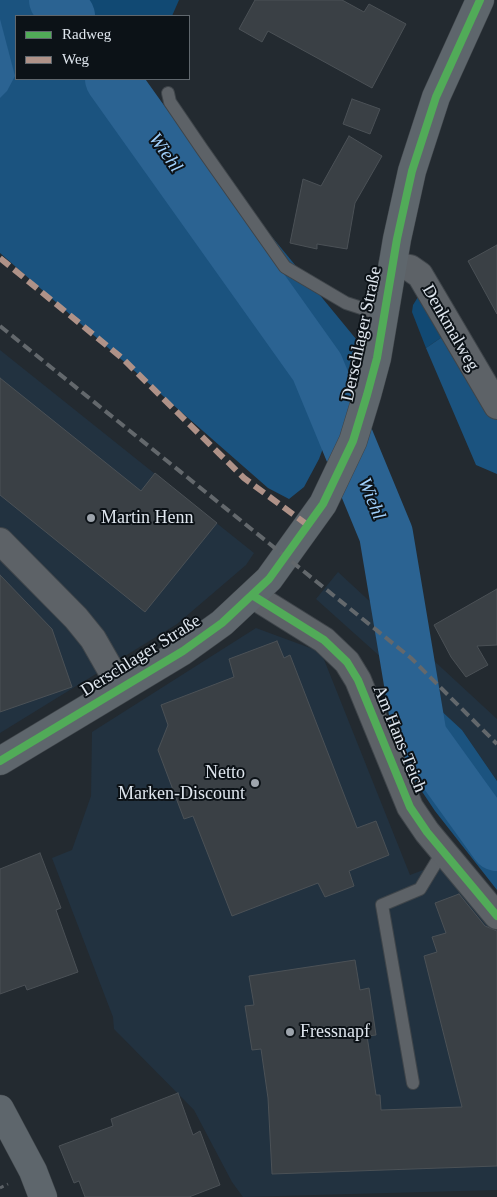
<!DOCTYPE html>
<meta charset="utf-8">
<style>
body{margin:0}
#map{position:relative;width:497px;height:1197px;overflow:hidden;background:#232a30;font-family:Georgia,serif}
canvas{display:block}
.legend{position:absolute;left:15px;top:15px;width:175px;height:65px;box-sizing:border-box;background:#0c1217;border:1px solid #60676d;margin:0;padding:6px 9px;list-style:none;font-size:15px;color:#dfe6ee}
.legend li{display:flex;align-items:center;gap:10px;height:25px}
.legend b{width:25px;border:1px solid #60676d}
</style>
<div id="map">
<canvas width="497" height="1197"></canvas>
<ul class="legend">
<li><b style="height:6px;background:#51ab58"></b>Radweg</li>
<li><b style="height:6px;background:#af9288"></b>Weg</li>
</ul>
</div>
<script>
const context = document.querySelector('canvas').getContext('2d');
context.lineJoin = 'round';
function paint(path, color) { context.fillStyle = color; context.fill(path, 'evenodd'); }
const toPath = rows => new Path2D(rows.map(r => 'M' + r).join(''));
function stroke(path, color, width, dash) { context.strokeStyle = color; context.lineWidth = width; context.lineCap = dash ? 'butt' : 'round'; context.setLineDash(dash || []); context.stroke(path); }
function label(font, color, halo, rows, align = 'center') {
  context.font = font + ' Georgia,serif'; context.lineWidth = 4; context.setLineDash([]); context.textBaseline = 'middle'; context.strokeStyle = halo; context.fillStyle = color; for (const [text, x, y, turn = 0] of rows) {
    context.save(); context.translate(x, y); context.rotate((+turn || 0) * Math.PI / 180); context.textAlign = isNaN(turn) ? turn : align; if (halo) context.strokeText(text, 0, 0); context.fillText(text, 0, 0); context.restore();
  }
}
paint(toPath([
 [0,350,254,553,246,565,177,624,0,733],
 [338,572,497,719,497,781,462,730,316,599],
 [256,628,321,652,410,875,447,861,497,928,497,1190,243,1197,232,1182,194,1110,114,1029,113,1017,52,858,72,850,91,796,92,732]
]), '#223240');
paint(toPath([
 [63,0,179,0,172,16,79,16],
 [418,297,445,335,426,348,412,312,413,305]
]), '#114973');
paint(toPath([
 [0,0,63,0,79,16,16,16,16,79,142,79,356,339,341,400,319,459,304,487,289,499,268,488,0,253],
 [445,335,497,416,497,474,476,465,426,348],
 [387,661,462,730,497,781,497,890,435,811,399,757]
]), '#1b537f');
paint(toPath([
 [0,19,15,76,7,91,0,98]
]), '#2b6392');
stroke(toPath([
 [56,0,68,16],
 [112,79,317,367,386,534,420,737,497,844]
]), '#2b6392', 54);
const building = toPath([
 [255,0,342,0,364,12,369,4,406,24,372,88,268,31,262,42,239,29,255,0],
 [352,99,380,109,370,134,343,124,352,99],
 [349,136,382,156,355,203,347,249,317,244,317,249,290,243,303,179,321,186,349,136],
 [497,245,497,314,468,261,497,245],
 [0,378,141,491,155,473,217,523,145,612,0,495,0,378],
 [0,575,52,629,72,687,0,712,0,575],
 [497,589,497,645,477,646,488,665,466,677,451,657,434,625,497,589],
 [277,641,284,658,290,655,357,828,376,821,389,855,349,871,354,886,325,897,318,883,232,916,193,816,184,819,158,750,168,725,161,705,234,677,229,659,277,641],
 [40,853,61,908,56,910,78,972,27,990,25,985,0,994,0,869,40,853],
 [459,894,485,926,497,931,497,1166,272,1174,268,1098,261,1049,252,1050,245,1006,254,1005,249,976,355,960,360,990,369,988,376,1035,367,1036,376,1095,380,1095,381,1110,462,1107,424,956,437,952,432,937,446,933,435,903,459,894],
 [178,1093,193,1135,200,1131,220,1185,189,1197,85,1197,79,1181,74,1183,59,1146,113,1126,111,1119,178,1093]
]);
paint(building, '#3a4045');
stroke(building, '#4b5156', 1);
const service = toPath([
 [168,93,170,102,202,149,285,267,346,303,383,315],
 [413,1083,382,905,420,889,443,851]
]);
const minor = toPath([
 [392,265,410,268,420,275,497,406],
 [0,541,76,618,93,639,121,688],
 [252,595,324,640,347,662,358,680,410,807,427,832,497,916]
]);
const secondary = toPath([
 [0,761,183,651,222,623,269,579,323,504,353,441,367,395,377,358,397,239,412,171,436,97,480,0],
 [0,1109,33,1171,43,1197]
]);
stroke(service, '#3f454a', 14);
stroke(minor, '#3f454a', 28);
stroke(secondary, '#3f454a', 29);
stroke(toPath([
 [0,1188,8,1184]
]), '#5c6166', 3, [4, 4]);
stroke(service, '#5d6267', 12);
stroke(minor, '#5d6267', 26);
stroke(secondary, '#5e666c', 28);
stroke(toPath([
 [0,326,411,658,497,744]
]), '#63686c', 4, [10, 5]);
stroke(toPath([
 [0,258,122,358,244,478,309,526]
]), '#af9288', 6, [12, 6]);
stroke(toPath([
 [252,595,324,640,347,662,358,680,410,807,427,832,497,916],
 [0,761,183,651,222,623,269,579,323,504,353,441,367,395,377,358,397,239,412,171,436,97,480,0]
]), '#51ab58', 8);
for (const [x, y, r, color] of [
 [91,518,5,"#9da4ac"],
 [255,783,5,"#9da4ac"],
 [290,1032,5,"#9da4ac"]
]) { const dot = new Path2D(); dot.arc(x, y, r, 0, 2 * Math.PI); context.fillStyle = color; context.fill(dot); stroke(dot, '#0c1217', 2); }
label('18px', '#dfe6ee', '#0c1217', [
 ["Denkmalweg",450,328,60],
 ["Derschlager Straße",362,334,-78],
 ["Derschlager Straße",141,656,-32],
 ["Am Hans-Teich",399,739,68]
]);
label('18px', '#dfe6ee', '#0c1217', [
 ["Martin Henn",101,518],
 ["Netto",245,773,"right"],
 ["Marken-Discount",245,794,"right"],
 ["Fressnapf",300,1032]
], 'left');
label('italic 19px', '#a1d1fd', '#0c1217', [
 ["Wiehl",165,153,55],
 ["Wiehl",371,499,68]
]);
</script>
